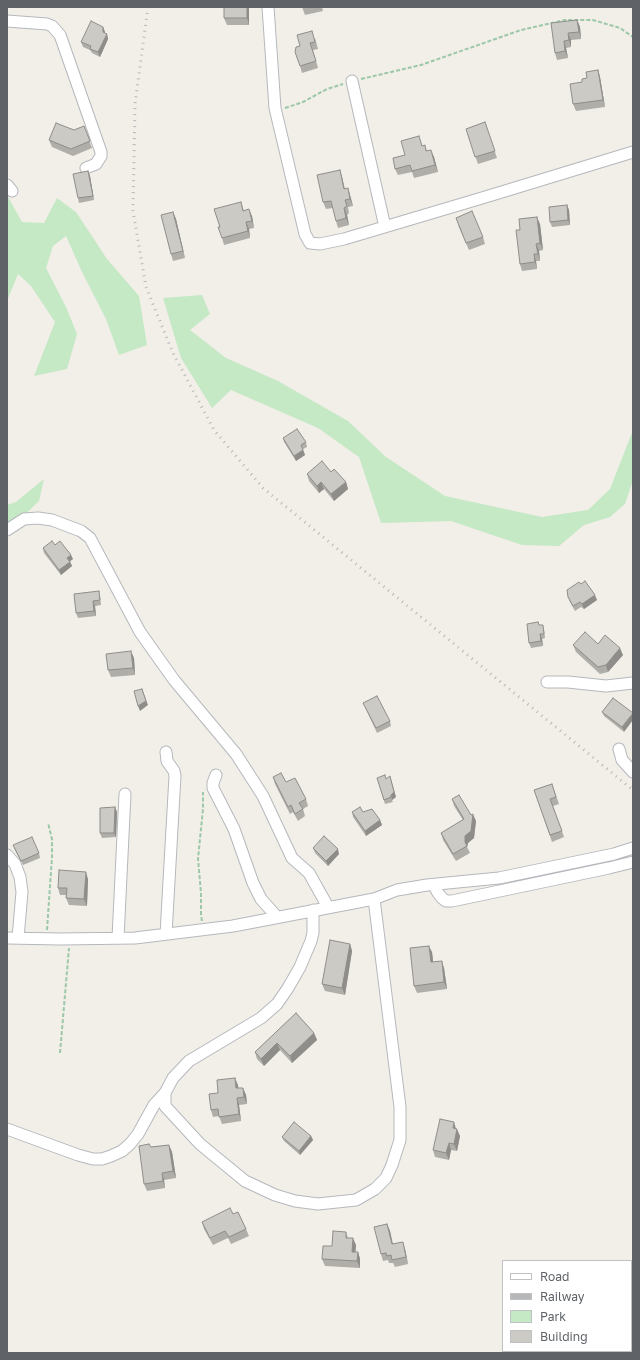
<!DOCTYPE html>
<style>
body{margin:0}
#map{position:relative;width:640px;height:1360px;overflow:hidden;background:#f1efe8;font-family:"Golos Text",sans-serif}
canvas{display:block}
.frame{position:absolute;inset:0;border:8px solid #5f6368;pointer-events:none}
.legend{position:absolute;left:502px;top:1260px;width:130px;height:92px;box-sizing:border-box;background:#fff;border:1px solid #bfc1c3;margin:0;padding:5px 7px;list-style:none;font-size:12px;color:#5f6368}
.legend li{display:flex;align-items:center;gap:8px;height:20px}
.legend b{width:20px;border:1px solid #bfc1c3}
</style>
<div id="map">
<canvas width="640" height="1360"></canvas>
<div class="frame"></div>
<ul class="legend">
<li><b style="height:5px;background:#fff"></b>Road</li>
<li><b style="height:5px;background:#b6b7b8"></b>Railway</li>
<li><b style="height:11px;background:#c5e8c5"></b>Park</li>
<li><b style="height:11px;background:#cccac5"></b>Building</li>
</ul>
</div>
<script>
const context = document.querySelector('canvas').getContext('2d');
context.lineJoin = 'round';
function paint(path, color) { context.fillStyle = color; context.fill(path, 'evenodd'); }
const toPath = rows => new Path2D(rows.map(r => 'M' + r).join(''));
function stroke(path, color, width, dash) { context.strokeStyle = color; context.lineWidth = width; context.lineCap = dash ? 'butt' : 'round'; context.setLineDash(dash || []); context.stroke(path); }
paint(toPath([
 [7,195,22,222,44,223,57,198,76,212,107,259,139,296,147,345,119,355,106,319,82,272,66,236,53,246,46,268,66,307,77,334,67,369,34,376,55,322,31,286,18,274,7,301],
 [202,295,210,314,190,330,226,358,278,381,348,421,386,457,445,496,542,517,588,510,610,489,633,430,633,480,625,504,610,517,584,525,559,546,522,545,451,521,381,523,359,457,318,428,231,390,212,408,181,358,163,298],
 [44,479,39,501,7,532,7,505,16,502]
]), '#c5e8c5');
const minor = toPath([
 [268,7,275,108,305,234,310,243,320,244,344,239,482,198,633,152],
 [7,21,47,24,52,26,60,35,101,152,101,156,96,164,86,168],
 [352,81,385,227],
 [7,185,12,191],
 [7,530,24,519,38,518,52,520,81,531,90,538,140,632,174,680,236,754,263,796,292,858,309,873,328,907],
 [547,682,568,682,606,686,633,683],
 [619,749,622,760,633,772],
 [216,775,213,783,213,788,234,829,253,883,261,899,277,917],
 [7,855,15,864,20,877,22,892,18,938],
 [434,885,438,893,442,898,446,901,452,901,609,868,633,862],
 [313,910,313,933,311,941,300,967,288,988,277,1004,261,1018,189,1061,173,1078,165,1093,165,1106,200,1144,245,1181,275,1195,295,1201,318,1204,356,1200,375,1189,386,1178,392,1165,400,1140,400,1107,374,899],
 [166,934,175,776,174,771,167,761,166,752],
 [7,938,60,939,135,938,233,926,374,899,397,890,427,885,499,878,614,854,633,848],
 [118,938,125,794],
 [7,1129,78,1155,93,1159,102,1159,111,1156,122,1151,130,1144,138,1134,154,1105,165,1093]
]);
stroke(minor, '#b5b8bc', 13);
stroke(toPath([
 [361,79,421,65,521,30,565,20,593,20,620,28,633,37],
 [285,108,303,102,327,89,343,84],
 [202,921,201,915,201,893,198,859,203,809,203,792],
 [47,930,52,857,52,839,48,823],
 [60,1053,69,948]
]), '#9cc7a9', 2, [4, 2]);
stroke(minor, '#fff', 11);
stroke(toPath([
 [148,7,135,104,133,211,146,287,173,353,214,430,263,488,633,790]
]), '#b6b7b8', 3, [1, 5]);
paint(toPath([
 [224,7,249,7,249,25,227,25,224,18],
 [302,7,322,7,323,11,305,15],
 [577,20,580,27,581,39,571,40,571,47,566,48,568,58,557,60,555,53],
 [103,27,105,32,105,33,107,34,108,39,100,57,92,53,90,50,83,47,81,42],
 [315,38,318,49,313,50,318,68,302,73,300,66,300,46],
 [598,70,600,77,605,107,576,111,573,104,582,82],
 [485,122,497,158,478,164,466,129],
 [84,126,92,148,73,156,52,147,49,140],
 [419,136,422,146,425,145,427,151,434,157,438,172,414,178,412,172,398,175,395,169,405,155],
 [340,170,342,177,345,189,348,188,350,195,353,206,348,207,349,213,347,215,349,225,338,228,336,221,333,208,326,209,323,202],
 [88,171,90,176,94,200,79,203,78,198],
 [241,202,244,211,252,216,254,228,249,229,250,238,224,245,222,238,220,227],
 [567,205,569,210,570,225,552,227,550,222],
 [173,212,176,219,185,258,173,261,171,254],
 [540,224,543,250,539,251,540,261,536,261,537,269,522,271,520,264,520,230],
 [458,225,483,237,485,244,469,250],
 [283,438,306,442,307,447,303,449,305,455,296,461,284,442],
 [331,472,346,482,348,489,334,501,324,489,319,493,309,481,307,474],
 [55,545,73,559,70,561,72,566,61,575,44,553,43,548],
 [581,584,597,600,584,609,581,607,575,611,570,602,568,597],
 [100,596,101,605,95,606,96,616,78,618,76,613],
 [538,622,539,625,544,629,545,638,542,639,543,646,531,648,529,643],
 [598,644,623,655,608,672,600,674,576,652,573,645],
 [134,658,135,675,111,677,108,670],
 [613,698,624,732,604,716,602,712],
 [363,703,390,721,391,726,377,733],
 [273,777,286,782,306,799,308,806,303,809,305,816,298,821,293,812,290,814,275,784],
 [377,778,386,779,391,781,396,797,392,800,393,802,385,804],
 [552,784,559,804,553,806,564,837,552,842,534,790],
 [452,799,471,815,476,821,474,838,468,843,467,847,470,853,456,861,443,840,441,833,463,820,454,806],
 [115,807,117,812,116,837,102,838,100,833],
 [352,812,363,812,380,820,382,825,366,836,353,817],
 [13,845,39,853,40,858,23,865,15,850],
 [313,848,339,854,328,866,315,853],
 [88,879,87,906,69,905,66,898,66,895,60,895,58,888],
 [350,944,352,951,345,995,325,991,322,984],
 [432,952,433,962,444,968,447,989,417,993,414,986],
 [296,1013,314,1033,317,1040,292,1063,280,1050,264,1066,257,1059,255,1052],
 [238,1085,238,1088,243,1088,246,1095,247,1104,239,1105,241,1121,222,1124,219,1116,213,1117,211,1110,218,1093],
 [456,1129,460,1136,457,1151,451,1150,449,1160,435,1157,433,1150],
 [311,1136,313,1140,300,1155,284,1141,282,1137],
 [169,1145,172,1152,176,1178,164,1180,165,1188,147,1191,144,1184,151,1147],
 [233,1214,246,1229,249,1236,231,1244,228,1238,213,1245,204,1229,202,1222],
 [387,1224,390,1231,393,1244,405,1249,408,1264,395,1267,393,1263,389,1263,388,1260,383,1261,381,1254],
 [346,1232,348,1238,356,1245,355,1252,358,1252,360,1259,360,1268,325,1266,322,1259,332,1246]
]), '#afaea9');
paint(toPath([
 [247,7,249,7,249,25,247,18],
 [577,20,580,27,581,39,579,32],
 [103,27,105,32,104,37,103,32],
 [568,33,571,40,571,47,569,40],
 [107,34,108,39,100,57,98,52],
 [564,41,566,48,568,58,565,51],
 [598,70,600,77,605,107,603,100],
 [431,150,434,157,438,172,435,165],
 [340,170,342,177,346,196,344,189],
 [88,171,90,176,94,200,93,196],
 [348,188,350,195,353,206,350,199],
 [567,205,569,210,570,225,568,220],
 [344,208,347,215,349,225,346,218],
 [249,209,252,216,254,228,252,221],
 [173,212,176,219,185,258,183,251],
 [537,217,540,224,543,250,540,243],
 [246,222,249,229,250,238,248,231],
 [536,244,539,251,540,261,538,254],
 [534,254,536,261,537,269,535,262],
 [303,450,305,455,296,461,294,456],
 [321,482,324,489,319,493,317,486],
 [346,482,348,489,334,501,331,494],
 [71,555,73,559,69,562,67,558],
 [70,562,72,566,61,575,59,570],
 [595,595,597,600,584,609,582,604],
 [93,601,95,606,96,616,94,611],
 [540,634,542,639,543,646,541,641],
 [620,648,623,655,608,672,606,665],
 [131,651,134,658,135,675,133,668],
 [142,689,148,705,140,711,138,706],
 [633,713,633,720,624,732,622,727],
 [390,776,396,797,392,800,391,795],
 [115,807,117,812,116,837,114,833],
 [473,814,476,821,474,838,468,843,467,847,465,842,465,836],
 [380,820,382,825,366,836,365,831],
 [338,849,339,854,328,866,326,861],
 [86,872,88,879,87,906,84,899],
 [350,944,352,951,345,995,342,988],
 [429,946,432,952,434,969,431,962],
 [442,961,444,968,447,989,444,982],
 [314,1033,317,1040,292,1063,290,1056],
 [277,1043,280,1050,264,1066,261,1059],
 [235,1078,238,1085,239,1095,236,1088],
 [243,1088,246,1095,247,1104,244,1097],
 [237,1098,239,1105,241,1121,239,1114],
 [454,1122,456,1129,455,1135,453,1128],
 [457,1129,460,1136,457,1151,454,1144],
 [311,1136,313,1140,300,1155,299,1151],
 [449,1143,451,1150,449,1160,446,1153],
 [169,1145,172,1152,176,1178,173,1171],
 [162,1173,164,1180,165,1188,163,1181],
 [387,1224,390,1231,394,1251,392,1244],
 [353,1238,356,1245,355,1259,352,1252],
 [403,1242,405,1249,408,1264,406,1257],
 [358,1252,360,1259,360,1268,357,1261]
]), '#8f8d8a');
const building = toPath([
 [224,7,247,7,247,18,224,18,224,7],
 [577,20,579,32,568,33,569,40,564,41,565,51,555,53,551,23,577,20],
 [91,21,103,27,103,32,107,34,98,52,90,49,91,46,81,42,91,21],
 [312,31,315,42,310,43,316,61,300,66,295,52,296,47,300,46,297,35,312,31],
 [598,70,603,100,573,104,570,84,582,82,582,79,587,78,586,72,598,70],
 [485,122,495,151,475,157,466,129,485,122],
 [56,123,74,130,84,126,90,141,71,149,49,140,56,123],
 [419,136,422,146,425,145,426,151,431,150,435,165,412,171,410,165,395,169,393,158,405,155,401,141,419,136],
 [340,170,344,189,348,188,350,199,345,200,347,206,344,208,346,218,336,221,331,201,323,202,317,175,340,170],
 [88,171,93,196,78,198,73,174,88,171],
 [241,202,243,211,249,209,252,221,246,222,248,231,222,238,218,227,220,227,214,209,241,202],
 [567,205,568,220,550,222,549,207,567,205],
 [472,211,483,237,466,243,456,218,472,211],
 [173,212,183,251,171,254,161,215,173,212],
 [537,217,540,243,536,244,538,254,534,254,535,262,520,264,516,230,520,230,519,219,537,217],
 [297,429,306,442,301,445,303,450,294,456,283,438,297,429],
 [322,461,331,472,334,469,346,482,331,494,321,482,317,486,307,474,322,461],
 [52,541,55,545,60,541,71,555,67,558,70,562,59,570,43,548,52,541],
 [585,581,595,595,582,604,580,602,573,606,568,597,567,590,579,582,581,584,585,581],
 [99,591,100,600,93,601,94,611,76,613,74,594,99,591],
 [538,622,539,625,543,625,544,634,540,634,541,641,529,643,527,624,538,622],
 [585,632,598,644,605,635,620,648,606,665,598,667,573,645,585,632],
 [131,651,133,668,108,670,106,654,131,651],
 [142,689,146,701,138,706,134,691,142,689],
 [377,696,390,721,376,728,363,703,377,696],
 [613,698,633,713,622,727,602,712,613,698],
 [281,773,286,782,295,778,306,799,299,803,303,809,295,814,291,805,288,807,273,777,281,773],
 [385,775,386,779,390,776,394,792,391,795,391,797,384,800,377,778,385,775],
 [552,784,556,797,550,799,562,831,550,835,534,790,552,784],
 [459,795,471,815,473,814,471,831,465,836,465,842,467,846,453,854,441,833,464,819,452,799,459,795],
 [115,807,114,833,100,833,100,808,115,807],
 [360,807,363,812,372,809,380,820,365,831,352,812,360,807],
 [324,836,338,849,326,861,313,848,324,836],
 [32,837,39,853,21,861,13,845,32,837],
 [59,870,86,872,84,899,66,898,67,888,58,888,59,870],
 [330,940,350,944,342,988,322,984,330,940],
 [429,946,431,962,442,961,444,982,414,986,410,948,429,946],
 [296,1013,314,1033,290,1056,277,1043,261,1059,255,1052,296,1013],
 [235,1078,236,1088,243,1088,244,1097,237,1098,239,1114,219,1117,218,1109,211,1110,209,1094,218,1093,217,1080,235,1078],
 [440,1119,454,1122,453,1128,457,1129,454,1144,449,1143,446,1153,433,1150,440,1119],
 [294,1122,311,1136,299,1151,282,1137,294,1122],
 [149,1144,151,1147,169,1145,173,1171,162,1173,163,1181,144,1184,139,1146,149,1144],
 [230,1208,233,1214,238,1212,246,1229,229,1237,225,1231,210,1238,202,1222,230,1208],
 [387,1224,392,1244,403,1242,406,1257,392,1260,391,1255,387,1256,386,1253,381,1254,374,1227,387,1224],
 [333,1231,346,1232,346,1238,353,1238,352,1252,358,1252,357,1261,322,1259,323,1246,332,1246,333,1231]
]);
paint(building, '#cccac5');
stroke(building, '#8f8d8a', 1);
</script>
